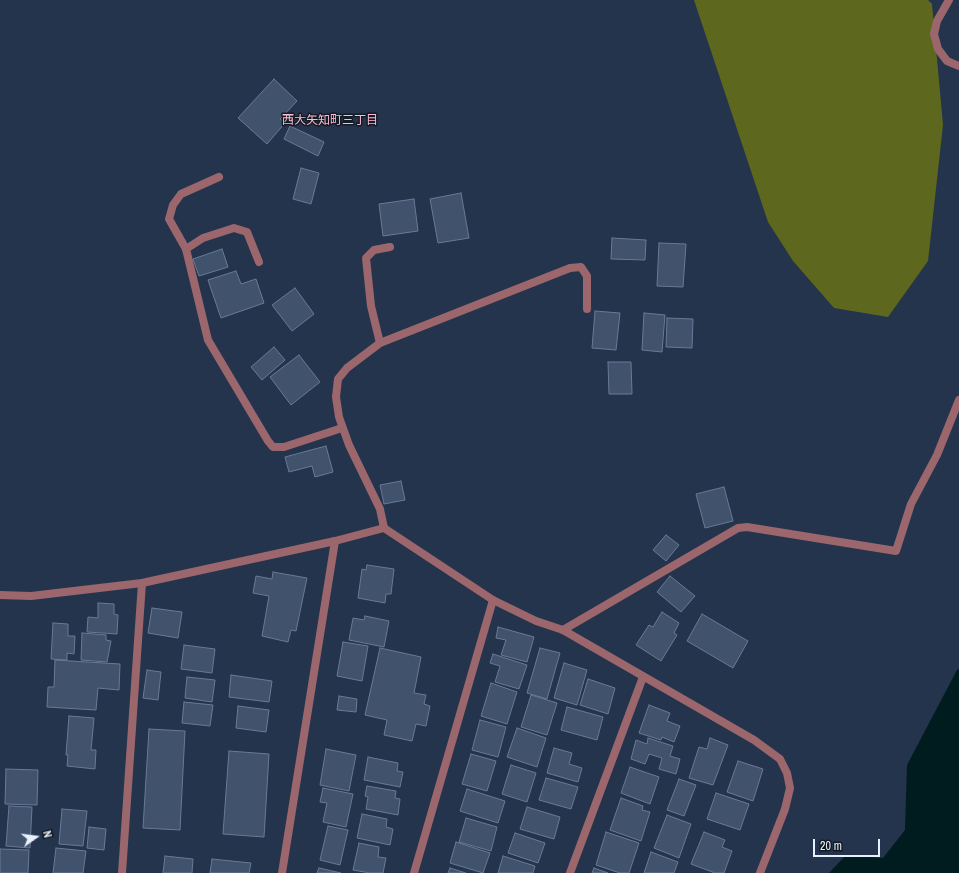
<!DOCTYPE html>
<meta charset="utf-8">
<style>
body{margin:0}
#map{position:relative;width:959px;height:873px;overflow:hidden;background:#24344c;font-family:"Archivo Narrow",sans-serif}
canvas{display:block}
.north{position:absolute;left:16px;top:817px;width:40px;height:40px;-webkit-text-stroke:3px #141b26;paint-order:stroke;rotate:76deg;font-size:11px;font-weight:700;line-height:16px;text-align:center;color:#e7f0fc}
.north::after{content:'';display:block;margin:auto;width:14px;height:18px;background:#e7f0fc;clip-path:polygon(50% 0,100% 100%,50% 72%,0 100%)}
.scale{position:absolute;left:813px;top:839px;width:67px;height:18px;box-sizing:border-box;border:2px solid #e7f0fc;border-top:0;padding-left:5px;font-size:12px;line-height:14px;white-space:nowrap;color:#e7f0fc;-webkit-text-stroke:3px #141b26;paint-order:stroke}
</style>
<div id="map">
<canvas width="959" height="873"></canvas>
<div class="north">N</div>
<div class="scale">20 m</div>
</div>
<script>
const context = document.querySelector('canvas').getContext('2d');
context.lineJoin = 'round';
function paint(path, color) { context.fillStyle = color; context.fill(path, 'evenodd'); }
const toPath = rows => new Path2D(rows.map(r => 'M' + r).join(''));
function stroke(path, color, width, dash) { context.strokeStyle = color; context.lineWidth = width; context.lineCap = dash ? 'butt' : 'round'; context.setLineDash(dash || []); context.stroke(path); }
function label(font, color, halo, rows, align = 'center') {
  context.font = font + ' "Archivo Narrow","Noto Sans JP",sans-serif'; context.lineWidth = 3; context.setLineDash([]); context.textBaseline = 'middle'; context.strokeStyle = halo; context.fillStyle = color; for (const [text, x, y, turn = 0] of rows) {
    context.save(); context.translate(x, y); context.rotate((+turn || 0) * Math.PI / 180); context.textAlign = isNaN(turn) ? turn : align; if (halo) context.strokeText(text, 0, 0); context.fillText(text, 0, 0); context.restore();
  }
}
paint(toPath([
 [694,0,928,0,932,4,943,125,928,261,888,317,834,308,793,261,768,222]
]), '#5d671e');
paint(toPath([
 [959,669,959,873,829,873,846,855,883,858,905,830,907,765,957,670]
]), '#001c1e');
const building = toPath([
 [274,79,297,101,280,119,285,123,267,144,238,118,274,79],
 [290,126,324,142,318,156,284,139,290,126],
 [301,168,319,173,311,204,293,199,301,168],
 [461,193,469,238,438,243,430,199,461,193],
 [414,199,418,231,383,236,379,204,414,199],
 [612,238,646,240,645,260,611,259,612,238],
 [659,243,686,244,683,287,657,286,659,243],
 [222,249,228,267,199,276,193,259,222,249],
 [236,271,241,284,256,279,264,303,221,318,208,280,236,271],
 [295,288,314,314,292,331,272,305,295,288],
 [595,311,620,313,616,350,592,348,595,311],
 [644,313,665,315,662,352,642,350,644,313],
 [667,318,693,319,692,348,666,347,667,318],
 [274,347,285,360,262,380,251,367,274,347],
 [299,355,320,382,291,405,270,377,299,355],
 [608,362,631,362,632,394,609,394,608,362],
 [326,446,333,472,315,477,312,466,289,472,285,457,326,446],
 [401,481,405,500,384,504,380,485,401,481],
 [724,487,733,521,705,528,696,494,724,487],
 [666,535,679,545,666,561,653,550,666,535],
 [367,565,394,569,391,594,386,594,385,603,358,598,362,569,366,570,367,565],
 [273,572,307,578,296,631,291,630,288,642,262,636,269,596,253,593,256,576,272,579,273,572],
 [670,576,695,596,681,612,657,592,670,576],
 [98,603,114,604,114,614,118,615,117,634,87,632,88,617,98,618,98,603],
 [152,608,182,612,178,638,148,633,152,608],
 [662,612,679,623,674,633,677,635,661,661,636,645,649,625,653,627,662,612],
 [702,614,748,641,733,668,687,641,702,614],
 [365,616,389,621,384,647,349,640,353,618,364,620,365,616],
 [53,623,68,624,68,636,75,636,74,654,67,653,67,660,51,659,53,623],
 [498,627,534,637,527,662,501,655,506,640,496,638,498,627],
 [82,633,106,635,106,640,111,641,107,662,81,660,82,633],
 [343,642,368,646,362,681,337,676,343,642],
 [184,645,215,649,212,673,181,669,184,645],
 [380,648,421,657,414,693,426,695,424,704,430,706,426,726,416,724,412,741,384,735,387,720,365,715,380,648],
 [540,648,560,653,547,699,527,693,540,648],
 [493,654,527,665,519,689,495,682,500,666,490,663,493,654],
 [55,660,120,664,119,690,98,688,96,710,47,707,48,687,54,687,55,660],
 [564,663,587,670,577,705,554,698,564,663],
 [147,670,161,672,158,700,143,698,147,670],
 [231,675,272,681,269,702,229,697,231,675],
 [187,677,215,680,212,702,185,698,187,677],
 [588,679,615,688,608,714,580,705,588,679],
 [491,683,517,692,507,724,481,716,491,683],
 [531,695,557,703,547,735,521,727,531,695],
 [339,696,357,699,356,712,337,710,339,696],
 [184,702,213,705,210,726,182,723,184,702],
 [649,705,670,713,667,721,680,726,674,742,662,737,661,740,639,733,649,705],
 [238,706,269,710,266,732,236,728,238,706],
 [567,707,603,717,597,740,561,730,567,707],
 [69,716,94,718,91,750,96,750,95,769,67,766,68,755,66,755,69,716],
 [480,720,506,727,498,757,472,750,480,720],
 [517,728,546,738,537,767,507,757,517,728],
 [149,729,185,731,180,830,143,828,149,729],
 [648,738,673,746,670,756,680,759,676,774,659,769,662,758,649,754,645,764,631,759,636,740,647,744,648,738],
 [710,738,728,745,713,785,689,778,699,747,707,749,710,738],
 [554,748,572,753,569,764,582,768,578,782,547,773,554,748],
 [326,749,356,755,349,791,320,785,326,749],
 [229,751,269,754,264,837,223,834,229,751],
 [471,754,496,761,487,791,462,784,471,754],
 [368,757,398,763,397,771,403,772,400,787,364,780,368,757],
 [738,761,763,769,753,801,727,792,738,761],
 [511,765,536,773,527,802,502,794,511,765],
 [630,767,659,777,650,804,621,793,630,767],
 [6,769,38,770,37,805,5,804,6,769],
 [546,778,578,787,571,809,539,800,546,778],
 [679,779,696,785,684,816,667,810,679,779],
 [367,786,396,791,395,798,400,799,398,815,366,809,368,797,365,796,367,786],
 [323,788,353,794,346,827,323,822,327,803,320,802,323,788],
 [467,789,505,801,498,823,460,811,467,789],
 [716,793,749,804,740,830,707,819,716,793],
 [621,798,643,806,642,810,650,812,641,841,610,830,621,798],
 [9,806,32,807,30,848,6,846,9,806],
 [527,807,560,817,554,839,520,829,527,807],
 [62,809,87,811,83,846,59,844,62,809],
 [362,814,387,819,386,827,393,829,390,845,357,838,362,814],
 [667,815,691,824,679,858,654,848,667,815],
 [466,818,497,827,491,851,459,842,466,818],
 [328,826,348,830,340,865,320,860,328,826],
 [89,827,106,829,104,850,87,848,89,827],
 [606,832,639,843,629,873,620,873,596,865,606,832],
 [704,832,725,840,722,847,732,851,724,873,715,873,691,864,704,832],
 [515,833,545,843,538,863,508,853,515,833],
 [456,842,490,853,483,873,450,863,456,842],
 [359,843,379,847,378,857,386,858,383,873,370,873,353,870,359,843],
 [56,848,86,851,83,873,53,873,56,848],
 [0,849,29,850,28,873,0,873,0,849],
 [651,852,678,862,674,873,644,873,651,852],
 [165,856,193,859,192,873,163,873,165,856],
 [503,856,535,866,533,873,498,873,503,856],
 [212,859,251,863,249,873,210,873,212,859],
 [319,868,341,873,317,873,319,868],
 [450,868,466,873,448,873,450,868],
 [594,868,608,873,592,873,594,868]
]);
paint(building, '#41526c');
stroke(building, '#687a96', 1);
stroke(toPath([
 [186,249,203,238,234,228,247,232,259,262],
 [380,343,371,306,366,258,374,250,390,247]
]), '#9c666d', 8);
stroke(toPath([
 [949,0,937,21,934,34,938,49,947,61,959,66],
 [219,177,181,194,173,205,169,219,186,249,208,340,268,441,273,447,284,447,342,428],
 [384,528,380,509,349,445,339,417,336,397,338,379,347,368,380,343,570,268,581,267,587,276,587,309],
 [563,630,738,528,747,527,896,551,911,504,937,455,959,400],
 [122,873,142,583],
 [282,873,335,541],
 [414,873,493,600],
 [570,873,643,677]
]), '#9c666d', 8);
stroke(toPath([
 [0,595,31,596,142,583,335,541,384,528,493,600,536,621,563,630,754,740,780,759,787,773,790,788,785,809,760,873]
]), '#9c666d', 8);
label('12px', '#febcd0', '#141b26', [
 ["西大矢知町三丁目",330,121]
]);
</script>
